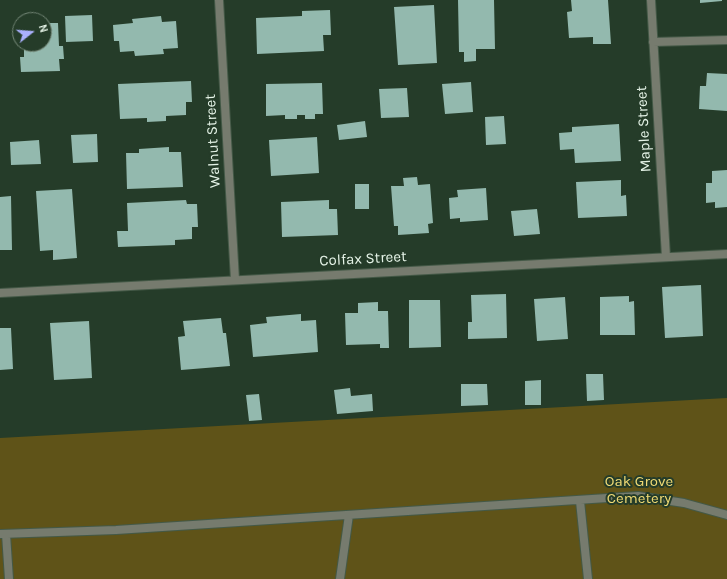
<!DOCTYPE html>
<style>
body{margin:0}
#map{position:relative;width:727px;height:579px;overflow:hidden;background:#253c29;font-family:Karla,sans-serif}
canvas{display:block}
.north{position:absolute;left:12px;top:12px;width:40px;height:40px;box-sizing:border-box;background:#253c29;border:1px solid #728575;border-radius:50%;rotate:73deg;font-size:11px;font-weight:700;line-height:16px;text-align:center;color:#e5f3e7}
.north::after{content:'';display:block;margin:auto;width:14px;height:18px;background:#aab0fc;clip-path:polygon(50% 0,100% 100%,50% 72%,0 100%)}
</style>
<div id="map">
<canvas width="727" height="579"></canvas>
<div class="north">N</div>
</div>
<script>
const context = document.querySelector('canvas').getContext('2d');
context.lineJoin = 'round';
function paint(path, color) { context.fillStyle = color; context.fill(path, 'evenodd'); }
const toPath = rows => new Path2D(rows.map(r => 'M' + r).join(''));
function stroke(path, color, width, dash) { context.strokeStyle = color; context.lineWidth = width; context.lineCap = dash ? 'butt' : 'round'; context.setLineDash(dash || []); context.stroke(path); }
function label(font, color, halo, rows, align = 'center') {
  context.font = font + ' Karla,sans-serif'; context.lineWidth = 4; context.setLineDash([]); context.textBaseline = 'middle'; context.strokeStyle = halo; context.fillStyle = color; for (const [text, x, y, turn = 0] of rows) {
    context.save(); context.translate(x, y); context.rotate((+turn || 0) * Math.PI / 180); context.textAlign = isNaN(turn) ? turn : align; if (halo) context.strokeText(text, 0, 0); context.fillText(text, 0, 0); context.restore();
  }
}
paint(toPath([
 [727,398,727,579,0,579,0,438]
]), '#5f5318');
paint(toPath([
 [458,0,494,0,495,49,476,49,476,61,464,62,464,52,459,52],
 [571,0,608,0,611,44,593,44,593,37,569,38,567,12,572,11],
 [700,0,722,0,722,1,700,3],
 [434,5,437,63,398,65,394,7],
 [330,10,331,35,323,35,324,51,257,54,256,18,302,16,302,11],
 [92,15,93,41,66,42,65,16],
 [161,16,162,22,176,21,178,48,163,49,164,54,135,56,134,51,120,52,119,41,114,41,113,25,133,23,132,19],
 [44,23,58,23,59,46,63,46,64,59,59,59,60,71,21,72,20,57,24,57,24,44,44,44],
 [707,73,727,74,727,111,699,109,700,86,706,86],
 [191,81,192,102,186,102,186,115,166,116,166,121,147,122,147,118,120,119,118,84],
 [471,82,473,112,445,114,442,84],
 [322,83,323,114,315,114,315,119,305,119,305,115,297,115,297,119,285,119,285,115,266,116,266,84],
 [407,88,409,117,381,118,379,89],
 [504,116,506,144,486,145,485,117],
 [365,121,367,137,339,140,337,125],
 [619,124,621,161,575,163,574,149,560,150,559,133,572,132,572,127],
 [97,134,98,162,73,163,71,135],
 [317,137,319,173,271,176,269,140],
 [39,140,41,164,11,165,10,142],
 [169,147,169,152,181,152,183,187,127,189,126,153,139,153,139,149],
 [727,170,727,207,715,208,715,202,706,203,706,183,712,183,712,171],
 [417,177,418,185,430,184,433,223,428,224,429,233,398,235,398,226,394,226,391,186,404,186,403,178],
 [621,180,621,196,626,195,627,216,578,218,576,182],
 [355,184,369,184,369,209,355,209],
 [486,188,488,220,460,222,460,218,450,219,449,198,458,197,457,190],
 [72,189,77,258,53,260,53,250,40,251,36,191],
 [11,196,12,250,0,250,0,197],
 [186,200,187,204,197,204,198,227,192,227,192,239,175,240,175,245,118,247,117,231,128,231,127,203],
 [329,200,329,209,337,209,338,235,282,237,281,202],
 [537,209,540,234,514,236,511,211],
 [701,285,703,336,665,338,662,287],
 [506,294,507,338,468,339,468,322,472,322,471,295],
 [629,296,629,302,634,301,635,335,600,335,600,297],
 [565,297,568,339,537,341,534,299],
 [409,300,440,300,441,347,409,348],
 [378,302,378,311,388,311,389,348,380,348,380,344,346,345,345,313,358,313,358,303],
 [301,314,301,321,316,320,318,352,253,357,250,325,267,323,266,317],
 [221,318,223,333,226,333,230,366,181,370,178,337,185,336,183,321],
 [89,321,92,378,54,380,50,323],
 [0,328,11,328,13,369,0,370],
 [586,374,603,374,604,400,587,401],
 [541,380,541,405,525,405,525,381],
 [461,384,487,384,488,405,461,406],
 [350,388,351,396,372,394,373,411,337,414,334,390],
 [259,394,262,420,249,421,246,395]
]), '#93b9ae');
const lane = toPath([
 [580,501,588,579],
 [0,534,116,530,638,496,684,503,727,515],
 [6,534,9,579],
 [340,579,349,515]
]);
const street = toPath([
 [219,0,235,280],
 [651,0,666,257],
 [653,42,727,40],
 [0,293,727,254]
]);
stroke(lane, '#445947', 10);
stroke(street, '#445947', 10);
stroke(lane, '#767b6e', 8);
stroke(street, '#767b6e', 8);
label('15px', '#e5f3e7', '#253c29', [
 ["Maple Street",644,129,-93],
 ["Walnut Street",213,141,-93],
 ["Colfax Street",363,259,-3]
]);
label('15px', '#f1db75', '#253c29', [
 ["Oak Grove",639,482],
 ["Cemetery",639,499]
]);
</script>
